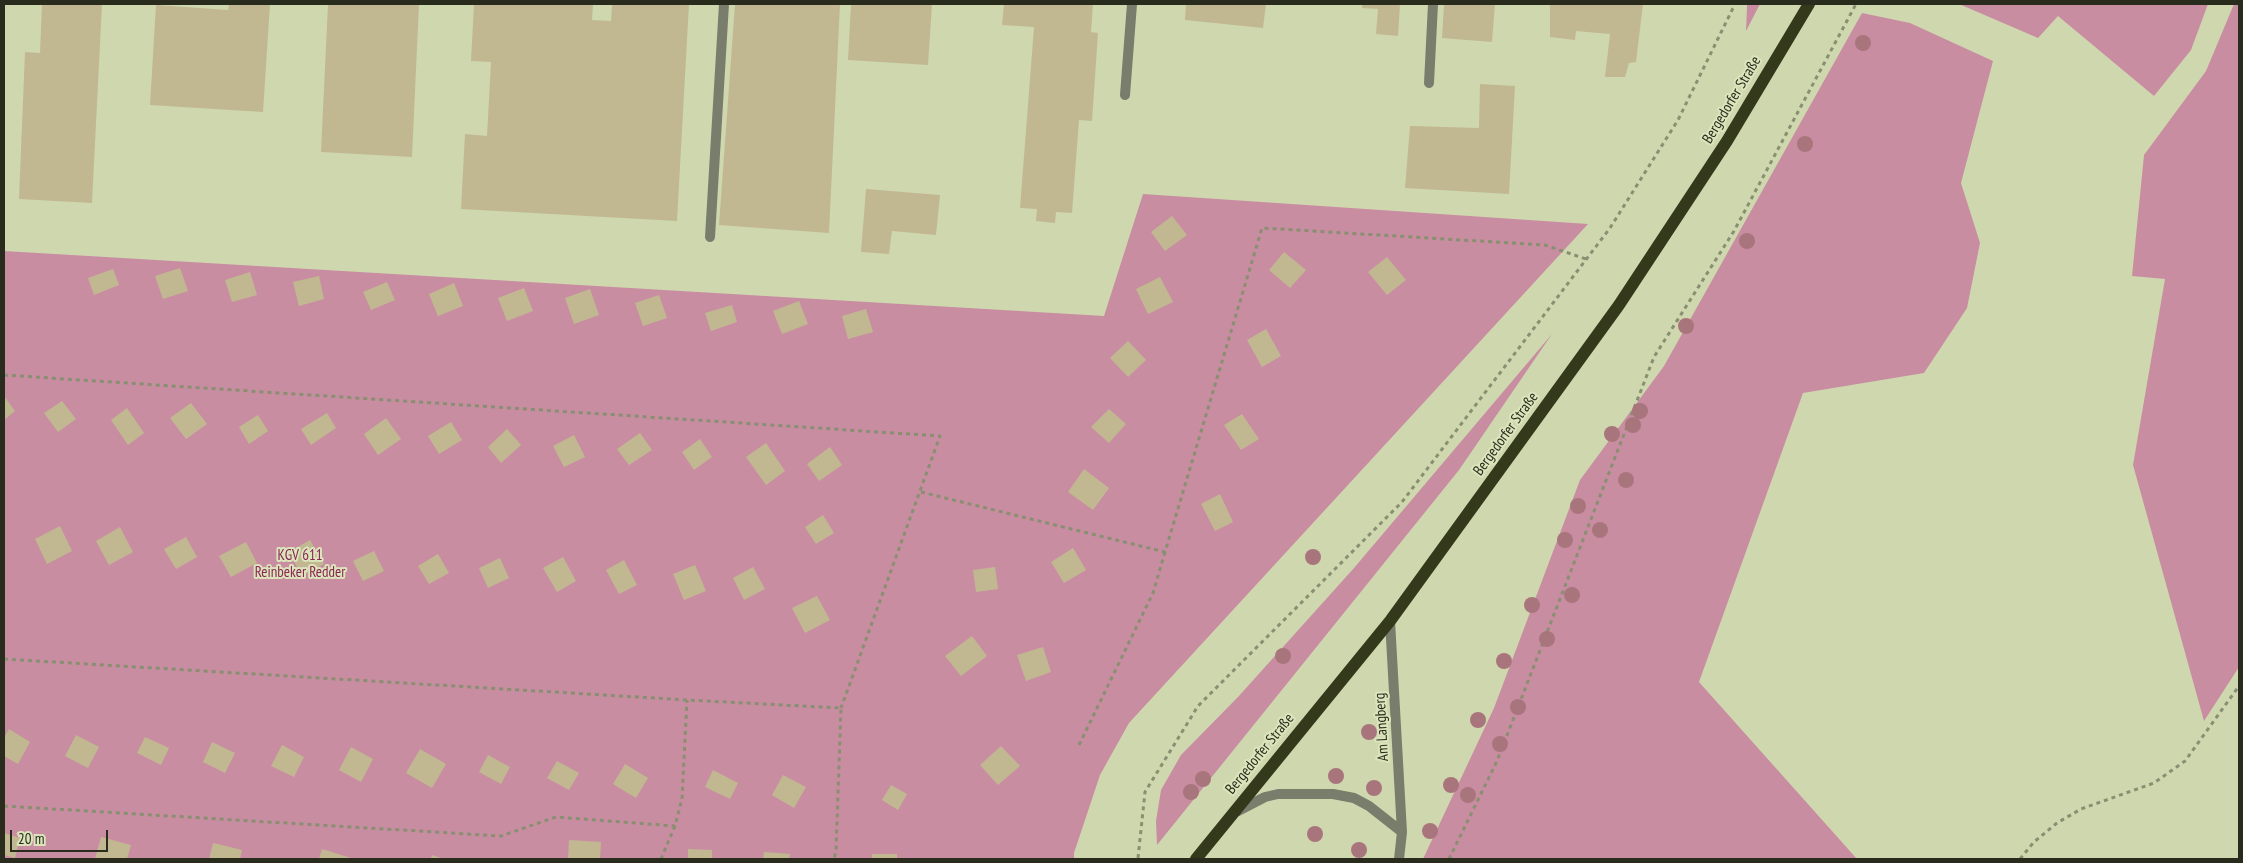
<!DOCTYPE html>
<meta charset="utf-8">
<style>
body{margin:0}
#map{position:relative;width:2243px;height:863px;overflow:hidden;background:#cfd7af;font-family:"PT Sans Narrow",sans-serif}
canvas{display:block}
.frame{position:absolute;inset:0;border:5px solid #292c1d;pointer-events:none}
.scale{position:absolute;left:10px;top:830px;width:98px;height:22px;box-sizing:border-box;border:2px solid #292c1d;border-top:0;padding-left:6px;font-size:15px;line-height:18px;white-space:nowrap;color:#292c1d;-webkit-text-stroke:4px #dce4bc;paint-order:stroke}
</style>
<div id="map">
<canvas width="2243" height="863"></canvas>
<div class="frame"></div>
<div class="scale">20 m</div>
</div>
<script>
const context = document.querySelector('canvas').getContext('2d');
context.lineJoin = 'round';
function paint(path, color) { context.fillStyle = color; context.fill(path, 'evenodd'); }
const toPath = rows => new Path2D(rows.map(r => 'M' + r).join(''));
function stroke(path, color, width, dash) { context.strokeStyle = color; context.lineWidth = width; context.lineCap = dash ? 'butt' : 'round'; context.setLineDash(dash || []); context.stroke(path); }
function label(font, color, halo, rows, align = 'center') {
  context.font = font + ' "PT Sans Narrow",sans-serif'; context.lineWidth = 4; context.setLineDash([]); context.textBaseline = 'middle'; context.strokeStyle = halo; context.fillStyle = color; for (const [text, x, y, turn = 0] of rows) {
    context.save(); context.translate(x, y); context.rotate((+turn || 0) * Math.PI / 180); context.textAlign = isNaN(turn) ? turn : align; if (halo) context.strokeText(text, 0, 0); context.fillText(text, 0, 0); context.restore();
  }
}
paint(toPath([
 [1747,4,1760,4,1746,31,1747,7],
 [1959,4,2208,4,2191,50,2154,96,2058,16,2038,38],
 [2234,4,2239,4,2239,667,2204,721,2133,465,2165,279,2132,276,2144,155,2206,71],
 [1862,13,1910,23,1993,61,1961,183,1980,243,1967,308,1924,373,1803,393,1699,682,1857,859,1423,859,1494,708,1580,480,1664,366],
 [1143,194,1588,224,1129,723,1100,775,1074,853,1074,859,4,859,4,251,1104,316],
 [1552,334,1459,470,1157,845,1156,821,1161,790,1181,755,1238,697,1354,568]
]), '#c98da2');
paint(toPath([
 [42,4,102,4,92,203,19,199,25,52,40,53],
 [229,4,270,4,263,112,150,105,156,5,228,10],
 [328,4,419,4,412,157,321,152],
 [474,4,593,4,592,20,611,21,612,4,689,4,677,221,461,209,465,134,487,136,491,62,471,61],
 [735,4,840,4,829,233,719,225],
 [851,4,932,4,928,65,848,60],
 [1004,4,1093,4,1091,32,1098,33,1092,121,1079,120,1072,213,1056,212,1055,223,1036,221,1037,209,1020,208,1034,27,1002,25],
 [1186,4,1266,4,1263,28,1185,20],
 [1362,4,1400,4,1398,36,1376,34,1378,9,1362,8],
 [1444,4,1495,4,1492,42,1442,38],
 [1550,4,1643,4,1636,62,1629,63,1625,77,1605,77,1610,34,1576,31,1575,40,1550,37],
 [1480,84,1515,86,1509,194,1405,188,1410,126,1479,128],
 [866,189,940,195,936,235,892,231,889,254,861,252],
 [1172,216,1187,235,1165,251,1151,232],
 [1284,252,1306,270,1290,288,1269,270],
 [1387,257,1406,280,1387,295,1368,272],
 [180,268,188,291,163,299,155,276],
 [113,269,119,285,94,295,88,278],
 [250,272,257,295,232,302,225,280],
 [319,276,324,299,299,306,293,282],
 [1160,277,1173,302,1148,314,1136,289],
 [387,282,395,300,371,310,363,292],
 [454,283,463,306,438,316,429,294],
 [524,288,533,311,507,321,498,298],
 [590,289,599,315,574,324,565,298],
 [659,295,667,318,643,326,635,303],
 [799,301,808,324,782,334,773,311],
 [732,305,737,322,711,331,705,313],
 [866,309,873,332,848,339,842,316],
 [1266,329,1281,356,1262,367,1247,340],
 [1128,341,1146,360,1128,377,1110,358],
 [4,396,15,411,4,420],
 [62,401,76,419,58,432,44,413],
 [191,403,207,424,186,439,170,418],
 [127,408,144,433,128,445,111,420],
 [1109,409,1126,424,1109,443,1091,427],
 [327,413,336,428,311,445,301,429],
 [1242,414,1259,439,1241,450,1224,425],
 [258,415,268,431,249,444,239,427],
 [386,418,401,439,378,455,364,434],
 [451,422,462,440,439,454,428,436],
 [507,429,521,445,501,463,488,447],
 [640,433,652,450,629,465,617,449],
 [574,435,585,457,564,467,553,446],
 [700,439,712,457,694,470,682,452],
 [766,443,785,471,766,485,746,457],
 [830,447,842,465,819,481,807,464],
 [1084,469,1109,488,1093,510,1068,492],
 [1220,494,1233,522,1215,531,1201,504],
 [823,515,834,533,816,544,805,527],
 [60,526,72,551,47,564,35,539],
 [120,527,133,552,109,565,96,541],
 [186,537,197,557,176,569,164,549],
 [310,540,324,564,302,576,289,552],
 [246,542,257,563,231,577,219,556],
 [1073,548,1086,570,1064,583,1051,562],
 [374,551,384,571,363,581,353,561],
 [438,554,449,573,429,584,418,566],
 [563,557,576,581,557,592,543,568],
 [500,558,509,578,488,588,479,568],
 [624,560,637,585,619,594,606,570],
 [695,565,706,591,684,600,673,574],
 [753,567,765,589,744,600,733,578],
 [995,567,998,589,976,592,973,570],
 [817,596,830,620,805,633,792,608],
 [972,636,987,656,961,676,945,656],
 [1043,647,1051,672,1026,681,1017,655],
 [9,729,30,742,18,764,4,756,4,738],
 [76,735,99,747,88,768,65,756],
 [145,737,169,748,161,765,137,753],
 [212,742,235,753,225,773,203,762],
 [282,745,304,757,294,777,271,766],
 [1001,746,1020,766,998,785,980,765],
 [351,747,373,759,361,782,339,770],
 [420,749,446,764,432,788,406,773],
 [488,755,510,767,501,784,479,772],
 [557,761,579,773,569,790,547,778],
 [625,764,648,778,636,798,613,784],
 [713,770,738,783,730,799,705,787],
 [783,775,806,787,794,808,772,795],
 [891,785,907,794,898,810,882,800],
 [4,833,20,838,15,858,4,855],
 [101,837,131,845,127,859,95,859],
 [569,840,601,842,600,859,568,859],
 [213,843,242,850,240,859,209,859],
 [322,849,354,859,319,859],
 [688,849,712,850,712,859,688,859],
 [764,852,790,854,789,859,763,859],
 [872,854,897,854,897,859,872,859],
 [432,855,444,859,431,859]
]), '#c1b891');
stroke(toPath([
 [4,375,940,436,841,708],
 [921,492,1165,552,1262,228,1545,245,1586,259],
 [4,659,687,700,841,708,836,851,834,859],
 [1079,745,1153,593,1165,552],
 [4,806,501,836,556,817,675,826],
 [1138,858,1145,792,1198,706,1402,502,1610,228,1678,120,1735,4],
 [661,859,675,826,682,799,687,700],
 [1449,859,1497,761,1654,357,1734,231,1856,4],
 [2020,859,2034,842,2057,823,2081,809,2154,783,2185,761,2239,686]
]), '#898f71', 3, [4, 4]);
stroke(toPath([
 [1429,83,1433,4],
 [1125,95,1132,4],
 [710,237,724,4]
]), '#797d6c', 10);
stroke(toPath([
 [1390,621,1402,832,1399,859],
 [1238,811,1265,797,1278,794,1333,794,1354,798,1369,806,1402,832]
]), '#797d6c', 10);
stroke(toPath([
 [1196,859,1390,621,1619,305,1727,141,1809,4]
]), '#34391c', 12);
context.fillStyle = '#a9757c';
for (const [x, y] of [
 [1863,43],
 [1805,144],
 [1747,241],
 [1686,326],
 [1640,411],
 [1633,425],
 [1612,434],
 [1626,480],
 [1578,506],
 [1600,530],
 [1565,540],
 [1313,557],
 [1572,595],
 [1532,605],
 [1547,639],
 [1283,656],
 [1504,661],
 [1518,707],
 [1478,720],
 [1369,732],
 [1500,744],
 [1336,776],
 [1203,779],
 [1451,785],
 [1374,788],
 [1191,792],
 [1468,795],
 [1430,831],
 [1315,834],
 [1359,850]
]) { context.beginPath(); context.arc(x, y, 8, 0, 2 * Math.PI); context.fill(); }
label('15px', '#292c1d', '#dce4bc', [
 ["Bergedorfer Straße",1732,100,-59],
 ["Bergedorfer Straße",1506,434,-54],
 ["Am Langberg",1382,727,-93],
 ["Bergedorfer Straße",1260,754,-51]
]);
label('15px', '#8a2453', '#dce4bc', [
 ["KGV 611",300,556],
 ["Reinbeker Redder",300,573]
]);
</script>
